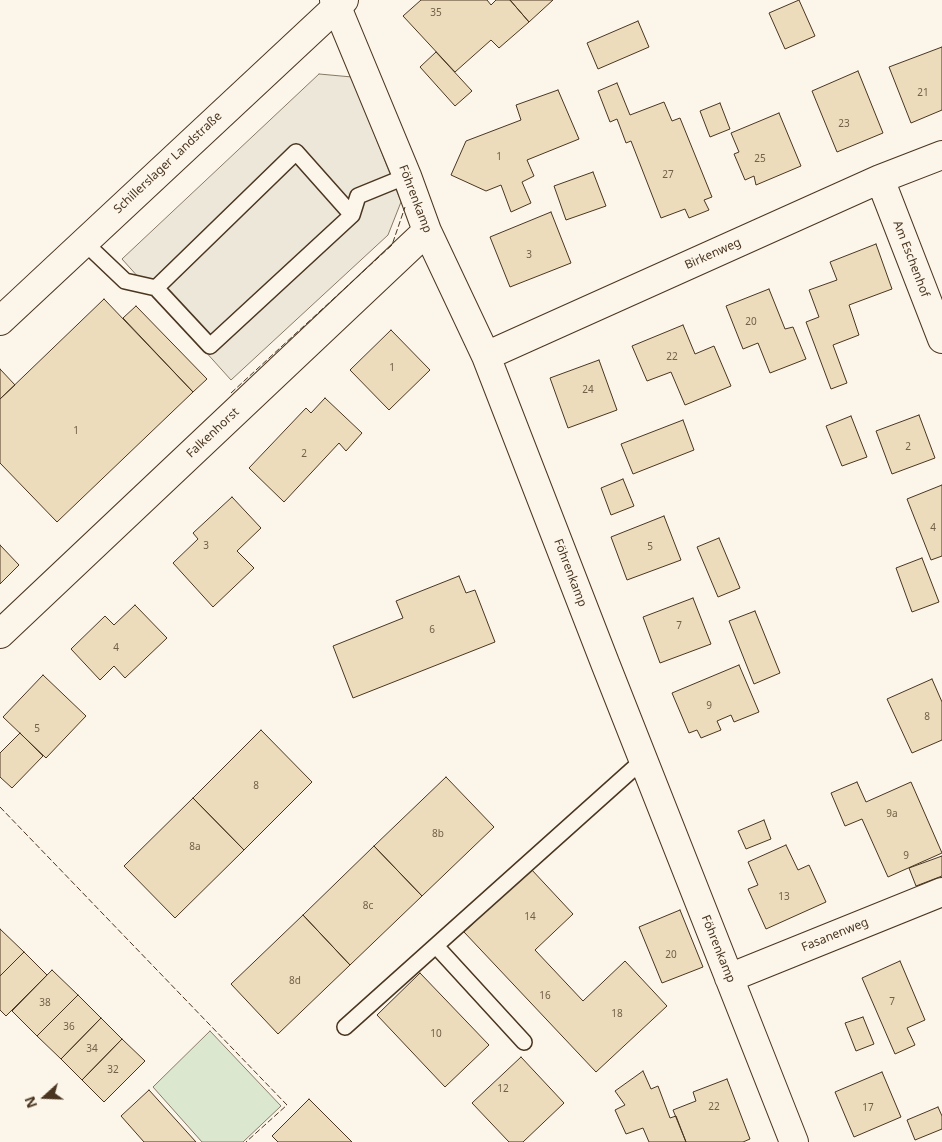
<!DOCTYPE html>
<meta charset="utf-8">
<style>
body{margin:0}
#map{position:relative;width:942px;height:1142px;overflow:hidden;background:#fbf6e9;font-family:"Noto Sans",sans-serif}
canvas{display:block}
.north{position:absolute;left:20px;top:1072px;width:50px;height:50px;-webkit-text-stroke:4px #fbf6e9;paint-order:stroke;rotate:250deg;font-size:14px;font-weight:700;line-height:20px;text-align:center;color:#4a3520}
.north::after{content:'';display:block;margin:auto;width:18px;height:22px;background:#4a3520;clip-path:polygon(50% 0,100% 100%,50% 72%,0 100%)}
</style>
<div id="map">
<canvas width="942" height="1142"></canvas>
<div class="north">N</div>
</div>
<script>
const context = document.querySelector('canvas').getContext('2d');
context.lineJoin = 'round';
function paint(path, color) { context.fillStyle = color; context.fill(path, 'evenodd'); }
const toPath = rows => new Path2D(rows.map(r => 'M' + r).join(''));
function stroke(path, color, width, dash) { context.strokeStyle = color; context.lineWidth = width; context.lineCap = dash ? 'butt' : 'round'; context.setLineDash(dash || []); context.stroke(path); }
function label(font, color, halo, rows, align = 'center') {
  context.font = font + ' "Noto Sans",sans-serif'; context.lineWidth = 4; context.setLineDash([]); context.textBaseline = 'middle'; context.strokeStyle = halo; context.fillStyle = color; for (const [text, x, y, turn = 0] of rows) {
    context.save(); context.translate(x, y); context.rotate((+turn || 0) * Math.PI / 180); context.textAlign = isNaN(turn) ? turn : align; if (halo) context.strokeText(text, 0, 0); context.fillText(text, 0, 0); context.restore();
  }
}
const green = toPath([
 [210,1031,281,1106,243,1142,202,1142,153,1087,210,1031]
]);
paint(green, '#dce7d0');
stroke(green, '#887966', 1);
const parking = toPath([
 [319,74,352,77,401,202,388,235,231,380,122,259,319,74]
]);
paint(parking, '#ede7d9');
stroke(parking, '#887966', 1);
const building = toPath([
 [421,0,487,0,491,5,496,0,510,0,529,22,499,48,491,40,455,72,403,16,421,0],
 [510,0,553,0,529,22,510,0],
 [799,0,815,36,785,49,769,13,799,0],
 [638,21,649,47,598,69,587,43,638,21],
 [942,47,942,110,911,123,889,67,942,47],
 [436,52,472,91,455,106,420,67,436,52],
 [858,71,883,133,837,152,812,91,858,71],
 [617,83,630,115,664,102,672,121,680,118,712,197,704,200,709,210,689,218,685,209,661,218,631,141,626,143,617,119,610,122,598,91,617,83],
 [558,90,579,139,527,160,534,176,522,182,531,203,511,212,501,185,486,191,451,175,466,141,521,120,516,105,558,90],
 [720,103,730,129,710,137,700,111,720,103],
 [779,113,801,166,756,185,754,176,745,180,734,154,739,152,731,133,779,113],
 [593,172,606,206,566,220,554,186,593,172],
 [551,212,571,263,510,287,490,237,551,212],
 [876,244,892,289,849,305,859,335,833,345,847,383,831,389,806,322,819,317,809,290,837,280,830,262,876,244],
 [769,289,785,329,793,327,806,359,770,373,758,343,743,349,726,306,769,289],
 [104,299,193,392,57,522,0,463,0,399,104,299],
 [136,306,207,379,193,392,123,318,136,306],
 [683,325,695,354,714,346,731,386,685,405,671,372,647,381,632,346,683,325],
 [391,330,430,370,389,410,350,370,391,330],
 [599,360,617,410,568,428,550,378,599,360],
 [0,369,15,385,0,399,0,369],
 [325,398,362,433,346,451,339,443,284,502,249,468,306,408,311,413,325,398],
 [919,415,935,458,892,474,876,431,919,415],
 [851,416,867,457,842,466,826,426,851,416],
 [683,420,694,450,633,474,621,444,683,420],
 [623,479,634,506,611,515,601,488,623,479],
 [942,485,942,556,931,560,907,499,942,485],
 [232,497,261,528,237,551,254,568,213,607,173,563,198,539,193,533,232,497],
 [664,516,681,560,627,580,611,537,664,516],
 [719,538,740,588,718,597,697,547,719,538],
 [0,545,19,565,0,584,0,545],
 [922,558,939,602,912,612,896,568,922,558],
 [459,576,466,593,475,590,495,642,353,698,333,646,403,618,396,601,459,576],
 [693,598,711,644,660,663,643,617,693,598],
 [135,605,167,638,125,678,114,666,100,680,71,649,105,616,114,625,135,605],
 [755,611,780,673,754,684,729,621,755,611],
 [739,665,759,712,734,722,731,715,717,721,721,730,701,738,697,730,689,733,672,693,739,665],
 [43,675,86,716,46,758,3,717,43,675],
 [932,679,942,702,942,740,912,753,887,699,932,679],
 [261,730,312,782,244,850,193,798,261,730],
 [20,733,43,756,12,788,0,777,0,753,20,733],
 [446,777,494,827,422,896,374,846,446,777],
 [857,782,866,802,911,782,942,853,888,877,862,819,845,826,831,793,857,782],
 [193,798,244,850,175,918,124,866,193,798],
 [764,820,771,839,746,849,738,831,764,820],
 [786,845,798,870,809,865,826,902,766,929,748,889,758,885,748,862,786,845],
 [374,846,422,896,350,965,303,915,374,846],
 [942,856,942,876,916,886,909,868,942,856],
 [531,869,573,914,535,950,583,1001,625,961,667,1006,596,1072,464,932,531,869],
 [680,910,703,967,662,983,639,927,680,910],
 [303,915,350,965,278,1034,231,984,303,915],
 [0,929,24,952,0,976,0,929],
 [24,952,47,975,6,1016,0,1010,0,976,24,952],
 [900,961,925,1020,907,1028,915,1045,895,1054,862,978,900,961],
 [52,970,78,995,37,1036,12,1011,52,970],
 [420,973,489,1045,445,1087,377,1015,420,973],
 [78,995,101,1018,61,1059,37,1036,78,995],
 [863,1017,874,1044,856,1051,845,1023,863,1017],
 [101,1018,122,1039,82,1080,61,1059,101,1018],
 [122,1039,145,1061,104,1102,82,1080,122,1039],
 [521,1057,564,1103,523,1142,509,1142,472,1103,521,1057],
 [643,1071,651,1089,658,1086,670,1118,676,1116,686,1142,649,1142,643,1128,626,1134,615,1110,625,1105,615,1091,643,1071],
 [882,1072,901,1117,854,1137,835,1092,882,1072],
 [727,1079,750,1139,743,1142,686,1142,673,1110,696,1101,693,1092,727,1079],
 [149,1090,196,1142,144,1142,121,1116,149,1090],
 [309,1099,352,1142,278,1142,272,1136,309,1099],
 [938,1107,942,1116,942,1129,915,1140,907,1120,938,1107]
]);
paint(building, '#ecdcbc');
stroke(building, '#4a3520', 1);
const lane = toPath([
 [83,241,125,281,156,288,210,346,352,215,358,196,407,176],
 [156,288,296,152,352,215],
 [436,946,524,1042],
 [345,1027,643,760]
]);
const street = toPath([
 [334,0,407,176,427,231,486,356,605,663,794,1142],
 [880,179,942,339],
 [486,356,880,179,942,155],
 [0,634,427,231],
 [729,978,942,892]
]);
const primary = toPath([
 [0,321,344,0]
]);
stroke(lane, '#4a3520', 18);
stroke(street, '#4a3520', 30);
stroke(primary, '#4a3520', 30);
stroke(lane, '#fbf6e9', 15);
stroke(street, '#fbf6e9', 28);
stroke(primary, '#fbf6e9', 28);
stroke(toPath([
 [231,393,392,245,405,207],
 [0,807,287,1105,246,1142]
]), '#4a3520', 1, [6, 2.5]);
label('10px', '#725f47', null, [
 ["35",436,13],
 ["21",923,93],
 ["23",844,124],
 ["1",499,157],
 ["25",760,159],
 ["27",668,175],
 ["3",529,255],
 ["20",751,322],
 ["22",672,357],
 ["1",392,368],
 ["24",588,390],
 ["1",76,431],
 ["2",908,447],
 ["2",304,454],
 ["4",933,528],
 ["3",206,546],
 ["5",650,547],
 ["7",679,626],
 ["6",432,630],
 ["4",116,648],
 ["9",709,706],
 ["8",927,717],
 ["5",37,729],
 ["8",256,786],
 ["9a",892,814],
 ["8b",438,834],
 ["8a",195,847],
 ["9",906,856],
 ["13",784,897],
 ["8c",368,906],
 ["14",530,917],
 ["20",671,955],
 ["8d",295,981],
 ["16",545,996],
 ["7",892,1002],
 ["38",45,1003],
 ["18",617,1014],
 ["36",69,1027],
 ["10",436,1034],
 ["34",92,1049],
 ["32",113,1070],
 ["12",503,1089],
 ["22",714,1107],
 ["17",868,1108]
]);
label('12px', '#4a3520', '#fbf6e9', [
 ["Schillerslager Landstraße",168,163,-43],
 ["Föhrenkamp",415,199,69],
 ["Birkenweg",713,254,-24],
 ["Am Eschenhof",911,259,69],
 ["Falkenhorst",213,433,-43],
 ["Föhrenkamp",570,573,69],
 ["Fasanenweg",835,935,-22],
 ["Föhrenkamp",718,949,68]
]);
</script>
